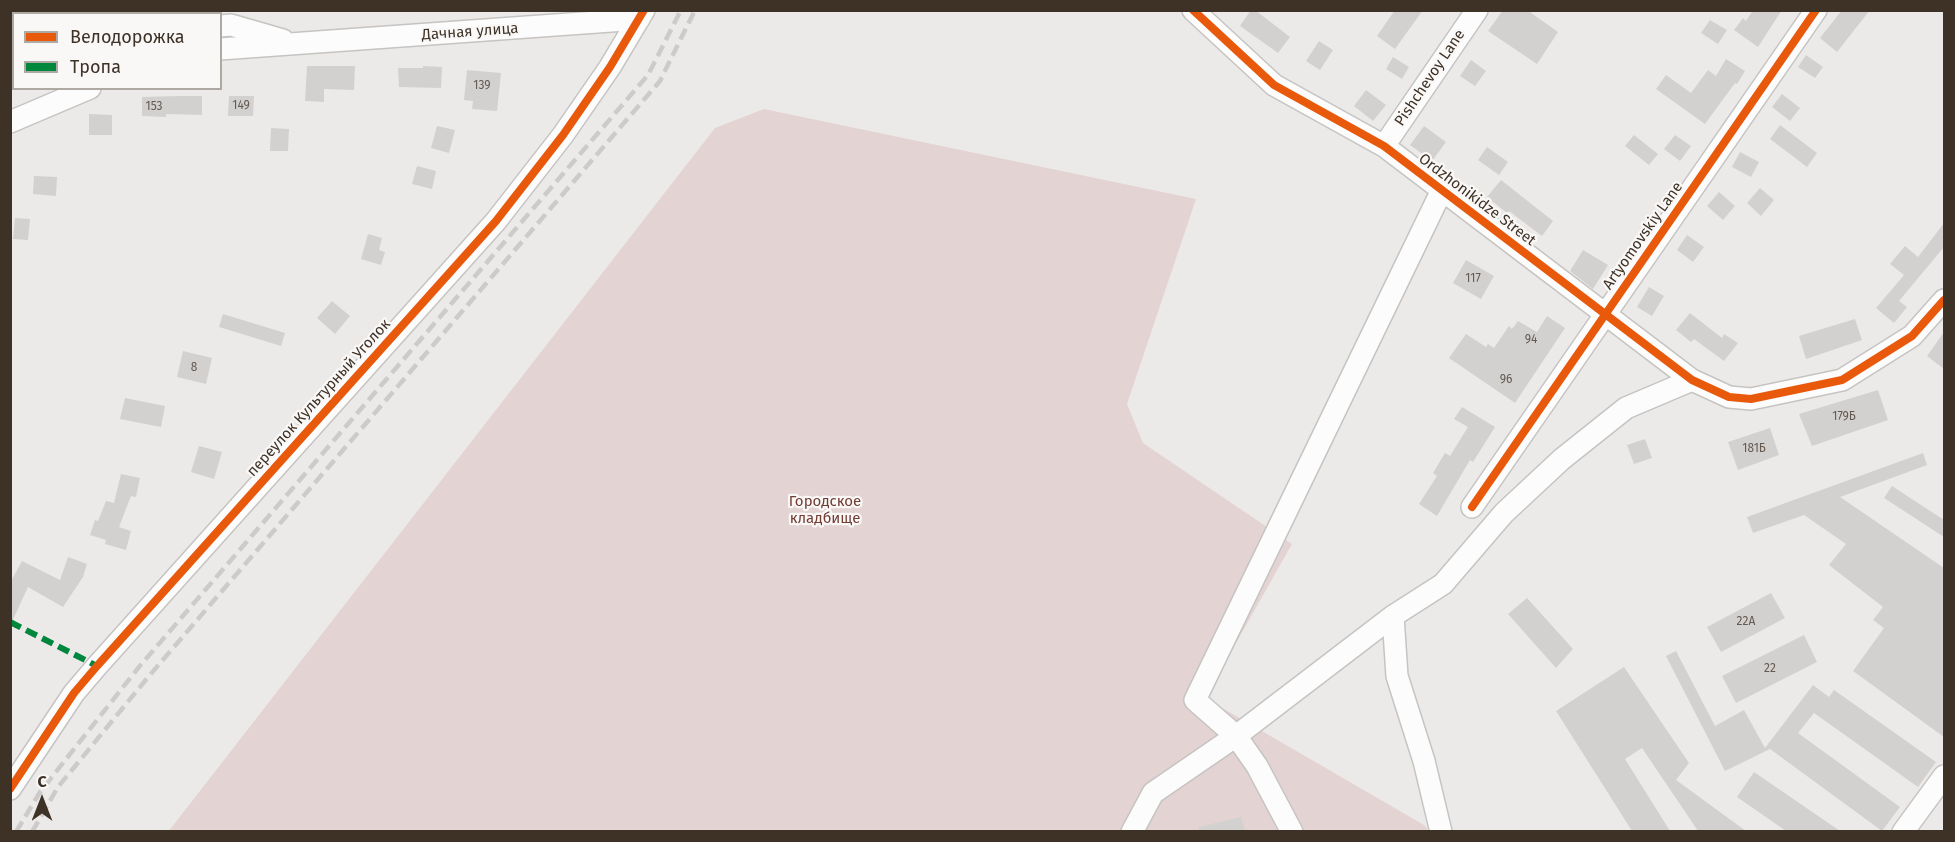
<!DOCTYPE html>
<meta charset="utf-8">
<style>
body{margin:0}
#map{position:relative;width:1955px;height:842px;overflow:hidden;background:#eceae8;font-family:"Fira Sans",sans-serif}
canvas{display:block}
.frame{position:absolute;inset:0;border:12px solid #3e3227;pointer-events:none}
.legend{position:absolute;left:12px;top:12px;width:210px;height:78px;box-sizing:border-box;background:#faf8f7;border:2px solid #afa9a4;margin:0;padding:8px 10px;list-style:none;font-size:18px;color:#3e3227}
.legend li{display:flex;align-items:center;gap:12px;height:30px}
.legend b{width:30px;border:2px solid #afa9a4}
.north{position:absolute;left:12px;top:770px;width:60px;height:60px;-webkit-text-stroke:4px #faf8f7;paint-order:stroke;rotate:0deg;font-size:16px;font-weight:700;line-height:24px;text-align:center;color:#3e3227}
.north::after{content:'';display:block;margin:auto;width:21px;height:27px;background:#3e3227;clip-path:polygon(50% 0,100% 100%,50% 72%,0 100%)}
</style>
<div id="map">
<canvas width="1955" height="842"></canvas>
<div class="frame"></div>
<ul class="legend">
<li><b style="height:8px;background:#e8590c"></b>Велодорожка</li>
<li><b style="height:8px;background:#00873e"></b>Тропа</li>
</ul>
<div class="north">С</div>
</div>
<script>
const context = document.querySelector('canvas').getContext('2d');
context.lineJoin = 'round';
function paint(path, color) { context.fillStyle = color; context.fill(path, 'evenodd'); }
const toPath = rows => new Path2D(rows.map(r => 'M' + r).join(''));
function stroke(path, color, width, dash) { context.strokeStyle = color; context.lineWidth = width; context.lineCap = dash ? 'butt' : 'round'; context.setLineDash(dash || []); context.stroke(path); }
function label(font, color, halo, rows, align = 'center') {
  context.font = font + ' "Fira Sans",sans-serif'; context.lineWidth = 4.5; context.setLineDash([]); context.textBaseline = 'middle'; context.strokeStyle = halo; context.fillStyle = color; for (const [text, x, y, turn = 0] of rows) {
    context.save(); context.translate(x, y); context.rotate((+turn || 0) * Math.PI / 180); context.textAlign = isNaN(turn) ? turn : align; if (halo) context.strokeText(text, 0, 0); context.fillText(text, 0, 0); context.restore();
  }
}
paint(toPath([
 [764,109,1196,199,1127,404,1143,443,1292,544,1205,698,1424,825,1429,831,168,832,715,128]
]), '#e3d4d3');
paint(toPath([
 [1251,10,1255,10,1290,37,1278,53,1240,26],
 [1395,10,1423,10,1395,49,1377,36],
 [1503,10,1527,10,1558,32,1537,64,1488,31],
 [1753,10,1782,10,1758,47,1734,30,1743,18,1746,21],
 [1842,10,1870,10,1837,52,1820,38],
 [1710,20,1727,30,1718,44,1701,33],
 [1319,41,1333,50,1320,70,1306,61],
 [1806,55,1823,67,1815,78,1798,67],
 [1393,57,1409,67,1402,79,1386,69],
 [1726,59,1745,71,1737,84,1735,83,1705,124,1656,89,1666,75,1691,93,1708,70,1716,76],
 [1471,60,1486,71,1475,86,1460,76],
 [307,66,355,66,354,90,324,89,324,102,305,101],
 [423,66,442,67,441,88,399,87,398,68,423,68],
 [467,70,501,73,497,111,472,109,473,101,464,100],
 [1366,90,1386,105,1373,121,1354,106],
 [1782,94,1800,108,1790,121,1772,107],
 [181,96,202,96,202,115,166,114,166,117,142,116,142,97],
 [229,96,254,96,253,116,228,116],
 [89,114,112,115,112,135,89,135],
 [1780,125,1817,153,1807,167,1770,139],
 [437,126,455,130,449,153,431,148],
 [1424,126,1446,142,1432,161,1410,145],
 [271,128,289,129,288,151,270,151],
 [1634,135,1658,154,1649,165,1625,146],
 [1675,135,1691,146,1680,161,1664,149],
 [1487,147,1508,162,1499,175,1478,160],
 [1740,152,1759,162,1751,177,1732,167],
 [417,166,436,171,432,189,412,184],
 [34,176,57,177,56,196,33,194],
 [1501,180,1553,221,1542,236,1509,211,1507,213,1487,197],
 [1760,188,1774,200,1761,216,1747,203],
 [1719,192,1735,206,1723,220,1707,206],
 [15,218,30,219,28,240,13,239],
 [1944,223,1944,247,1899,301,1907,307,1894,323,1876,308,1904,275,1890,264,1905,246,1918,257],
 [368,234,382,238,379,250,385,252,381,265,361,259],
 [1687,235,1704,247,1693,262,1677,250],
 [1583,250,1608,265,1593,289,1570,271],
 [1466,260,1494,276,1481,299,1453,283],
 [1649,287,1664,296,1652,316,1637,307],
 [332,301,350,316,335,334,317,318],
 [1690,313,1722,338,1724,334,1738,343,1724,361,1694,339,1691,342,1676,330],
 [223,314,285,333,281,346,219,327],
 [1547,316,1565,328,1515,403,1449,358,1466,334,1486,347,1488,344,1494,348,1509,326,1512,329,1518,321,1537,332],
 [1855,319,1862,340,1806,359,1799,336],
 [1944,332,1944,369,1927,356],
 [183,351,212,358,206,384,177,377],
 [1878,390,1888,420,1812,446,1799,414],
 [125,398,165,406,161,427,120,419],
 [1462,407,1495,427,1473,462,1470,460,1437,516,1419,504,1437,476,1433,473,1445,453,1450,456,1468,427,1454,419],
 [1770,428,1779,455,1738,470,1728,442],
 [1645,439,1652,458,1634,464,1627,445],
 [199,446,222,452,214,479,191,472],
 [1923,453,1927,465,1840,497,1944,568,1944,737,1853,671,1884,628,1873,620,1883,607,1829,565,1846,544,1804,515,1753,533,1747,517],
 [121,474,140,478,136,497,131,496,119,527,131,531,126,550,105,544,106,540,90,535,95,520,98,521,106,501,114,503],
 [1892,486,1944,520,1944,537,1884,498],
 [68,557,87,564,83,577,63,607,28,587,10,626,10,583,22,561,60,580],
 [1771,593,1785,618,1721,652,1707,627],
 [1527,598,1573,649,1556,668,1508,614],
 [1804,635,1817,662,1736,703,1722,676],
 [1676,651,1715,726,1744,710,1765,748,1813,685,1829,697,1834,690,1936,762,1918,787,1814,713,1798,733,1900,807,1882,831,1770,749,1725,771,1666,656],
 [1624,667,1689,763,1676,780,1746,831,1698,831,1642,748,1625,759,1670,831,1632,831,1556,711],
 [1754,772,1840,831,1786,831,1737,797],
 [1241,817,1245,831,1199,831,1199,827]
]), '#d3d1cf');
const minor = toPath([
 [1193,10,1274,85,1384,146,1692,380,1729,397,1751,399,1842,380,1912,336,1944,300],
 [220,26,231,25,283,40],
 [10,36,14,36],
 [220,49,639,19],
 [10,122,90,88],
 [1384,146,1477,10],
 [1472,507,1816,10],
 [1393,616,1397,676,1424,761,1441,832],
 [10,789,74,693,97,666,496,221,563,135,610,67,644,10],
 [1132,832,1153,793,1236,736,1393,616,1443,584,1504,513,1562,459,1626,408,1692,380],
 [1292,832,1257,766,1236,736,1195,700,1442,190],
 [1903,832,1944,776]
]);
stroke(minor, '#c6c4c2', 24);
stroke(minor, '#fcfcfc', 21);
stroke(toPath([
 [16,832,40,792,139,667,648,75,681,10],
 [32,832,58,787,149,676,660,81,695,10]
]), '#cccbc9', 4.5, [12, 6]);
stroke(toPath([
 [10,622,97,666]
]), '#00873e', 6, [12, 6]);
stroke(toPath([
 [1193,10,1274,85,1384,146,1692,380,1729,397,1751,399,1842,380,1912,336,1944,300],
 [1472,507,1816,10],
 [10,789,74,693,97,666,496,221,563,135,610,67,644,10]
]), '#e8590c', 8);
label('12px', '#645a52', null, [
 ["139",482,86],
 ["149",241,106],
 ["153",154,107],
 ["117",1473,279],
 ["94",1531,340],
 ["8",194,368],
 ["96",1506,380],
 ["179Б",1844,417],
 ["181Б",1754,449],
 ["22А",1746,622],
 ["22",1770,669]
]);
label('15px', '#3e3227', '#faf8f7', [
 ["Дачная улица",470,32,-4],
 ["Pishchevoy Lane",1430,78,-56],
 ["Ordzhonikidze Street",1477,200,37],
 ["Artyomovskiy Lane",1643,236,-55],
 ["переулок Культурный Уголок",319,398,-48]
]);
label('15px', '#713d34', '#faf8f7', [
 ["Городское",825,502],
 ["кладбище",825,519]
]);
</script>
